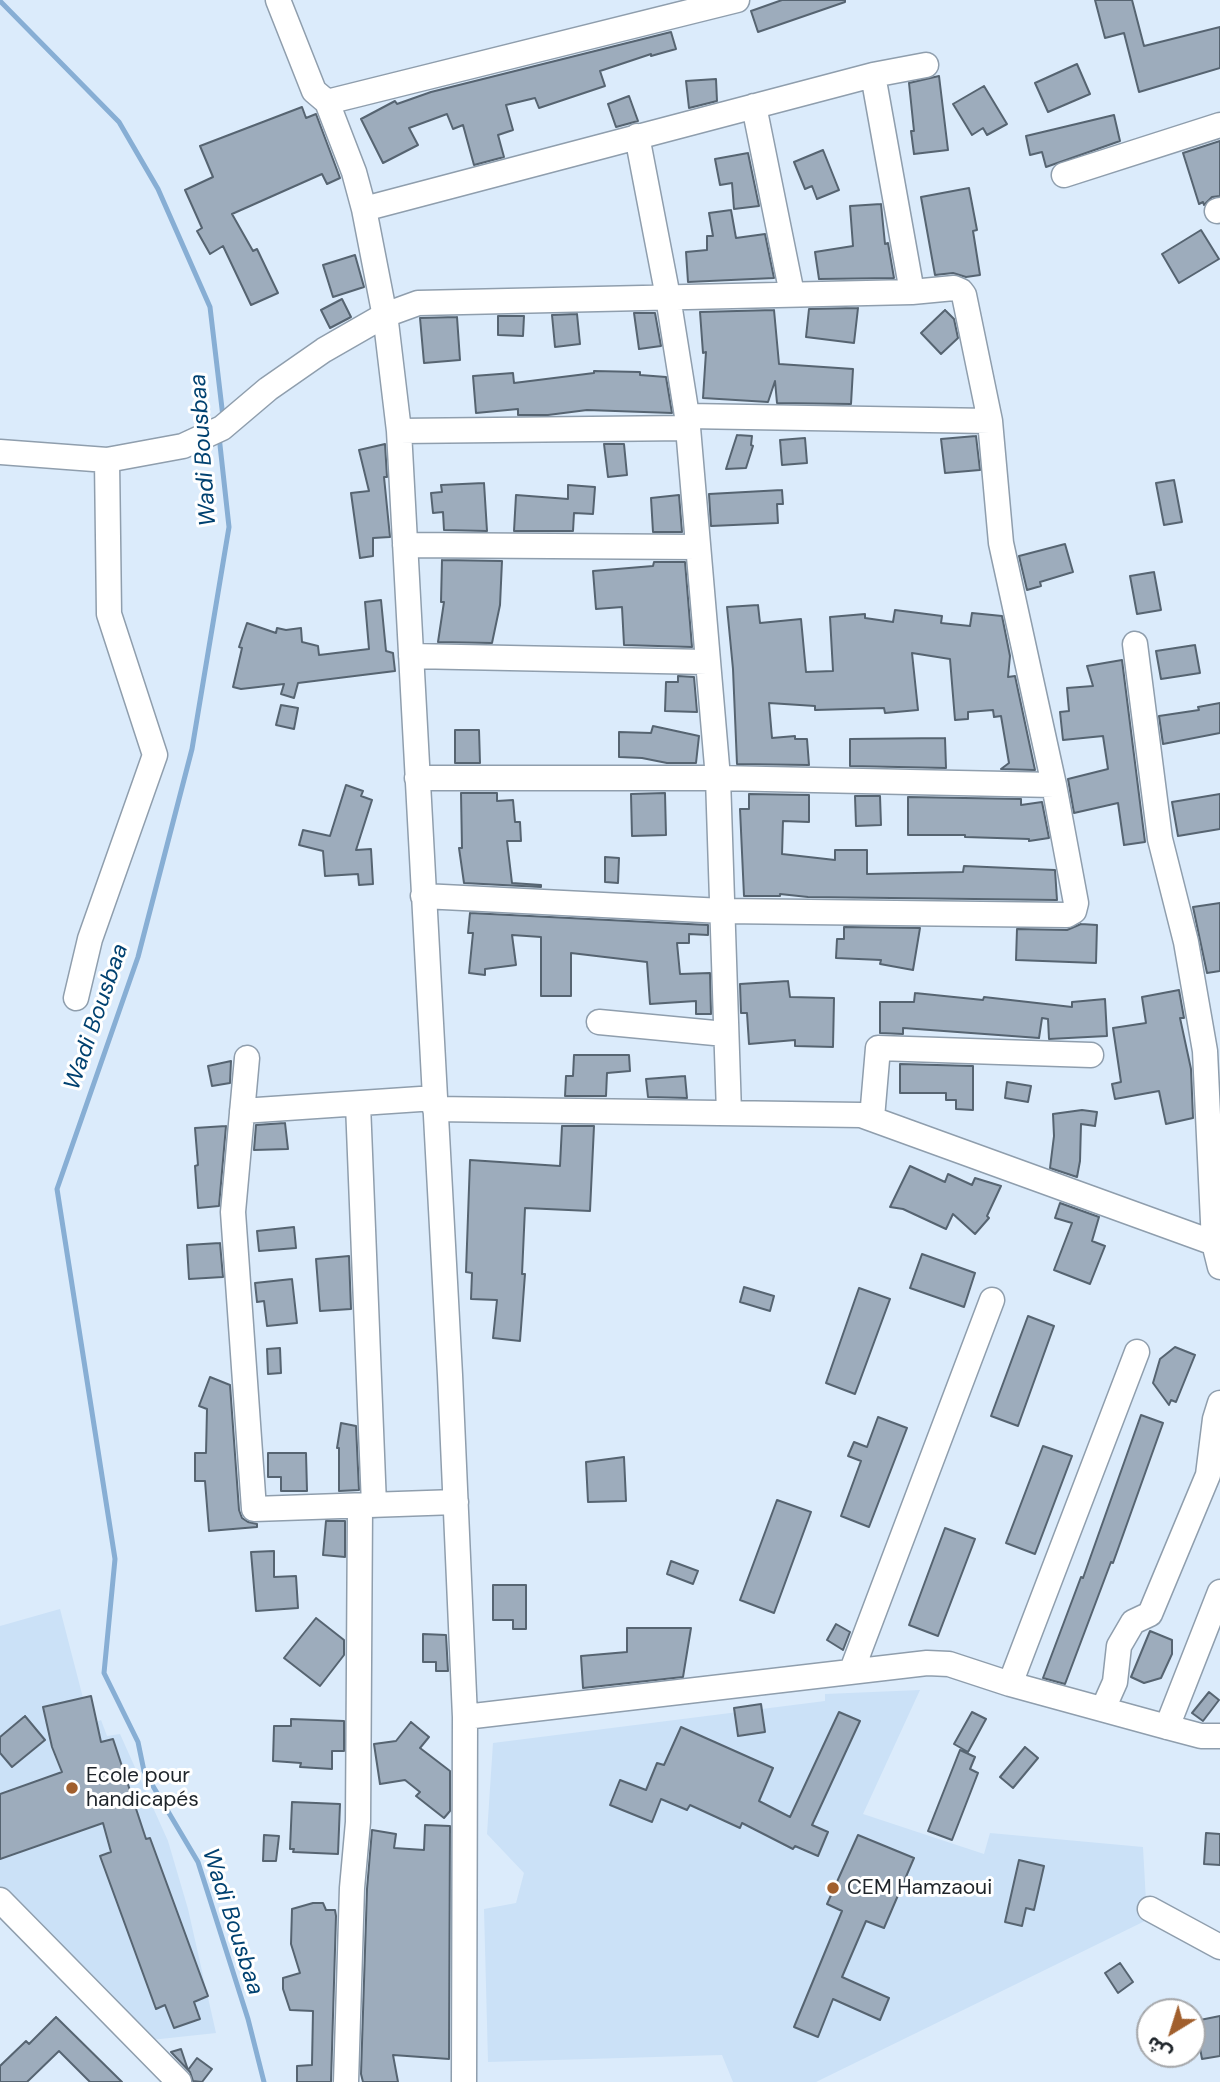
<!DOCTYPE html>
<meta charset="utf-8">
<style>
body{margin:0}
#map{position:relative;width:1220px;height:2082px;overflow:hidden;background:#dbebfb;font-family:"DM Sans","Noto Sans Arabic",sans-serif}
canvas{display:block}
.north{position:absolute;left:1136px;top:1998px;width:70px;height:70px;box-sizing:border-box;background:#fff;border:2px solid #a5a7aa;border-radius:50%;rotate:218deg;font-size:19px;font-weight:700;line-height:28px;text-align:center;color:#1e242a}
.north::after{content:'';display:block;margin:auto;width:24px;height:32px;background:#a15f2d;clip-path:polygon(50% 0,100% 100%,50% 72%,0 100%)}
</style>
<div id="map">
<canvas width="1220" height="2082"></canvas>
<div class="north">ش</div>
</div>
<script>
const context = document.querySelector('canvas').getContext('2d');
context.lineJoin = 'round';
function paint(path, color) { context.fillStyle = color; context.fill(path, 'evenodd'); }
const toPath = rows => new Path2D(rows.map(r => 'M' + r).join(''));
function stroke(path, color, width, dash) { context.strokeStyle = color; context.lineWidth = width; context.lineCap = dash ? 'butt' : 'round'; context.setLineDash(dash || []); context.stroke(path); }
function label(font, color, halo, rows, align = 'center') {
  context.font = font + ' "DM Sans",sans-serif'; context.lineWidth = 6; context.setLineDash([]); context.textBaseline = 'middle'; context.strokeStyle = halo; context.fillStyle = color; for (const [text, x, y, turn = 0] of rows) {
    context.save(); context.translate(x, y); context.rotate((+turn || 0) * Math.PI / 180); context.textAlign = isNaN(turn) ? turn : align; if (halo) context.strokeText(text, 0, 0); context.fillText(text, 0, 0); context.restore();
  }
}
paint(toPath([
 [60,1609,90,1725,101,1720,107,1736,120,1734,168,1841,188,1909,216,2033,151,2040,0,1889,0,1626],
 [920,1690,863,1814,984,1854,990,1833,1143,1847,1147,1920,816,2082,733,2082,722,2055,488,2062,484,1909,516,1903,524,1873,487,1834,493,1743,825,1701,825,1694]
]), '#cbe1f7');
stroke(toPath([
 [0,1,119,122,158,189,210,307,223,417],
 [219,436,229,527,192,749,138,957,57,1189,115,1559,104,1673,138,1742,144,1771,198,1862,248,2019,264,2082]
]), '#87aed4', 5);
const building = toPath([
 [782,0,845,0,845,2,758,32,751,11,782,0],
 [1095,0,1132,0,1144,46,1220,27,1220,68,1139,92,1124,33,1105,38,1095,0],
 [671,32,676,49,651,56,651,54,600,71,605,86,539,108,535,98,506,105,513,130,498,135,504,157,474,165,463,125,453,129,447,114,409,128,418,145,383,163,361,119,395,101,397,104,431,92,671,32],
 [1077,64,1090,94,1048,112,1035,83,1077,64],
 [939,76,948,150,914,154,911,131,914,131,909,83,939,76],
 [716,79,717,101,689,108,686,81,716,79],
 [984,86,1007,124,987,135,983,128,972,135,953,104,984,86],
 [629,96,638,121,616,127,608,104,629,96],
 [302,107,306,118,316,114,340,178,327,184,322,174,232,214,253,251,257,249,278,293,251,305,223,246,210,254,197,231,202,228,185,190,213,177,200,146,302,107],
 [1114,115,1120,141,1046,167,1042,152,1030,155,1026,136,1114,115],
 [1220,141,1220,196,1212,197,1204,205,1203,202,1199,204,1183,153,1220,141],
 [823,150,839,190,817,199,812,186,805,189,794,162,823,150],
 [748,153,759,206,734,209,732,183,720,185,715,159,748,153],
 [969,188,977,230,973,231,980,275,966,277,953,273,935,275,921,197,969,188],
 [881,204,885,244,888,243,894,278,819,279,815,252,853,246,850,206,881,204],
 [731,210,736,238,765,234,774,278,688,282,686,252,707,250,707,236,713,236,709,213,731,210],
 [1201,230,1219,259,1179,283,1162,254,1201,230],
 [355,255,364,287,333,297,323,265,355,255],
 [342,299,351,317,330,328,321,310,342,299],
 [858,308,854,343,806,337,809,309,858,308],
 [774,310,779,364,853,369,851,404,777,403,775,381,768,402,703,398,706,352,703,353,700,312,774,310],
 [945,310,954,319,958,338,941,354,921,333,945,310],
 [634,313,655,313,661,346,639,349,634,313],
 [577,314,580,344,555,347,552,315,577,314],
 [498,316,524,316,523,336,498,335,498,316],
 [457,317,460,360,424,363,420,318,457,317],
 [594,371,640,372,640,375,666,377,672,413,587,410,548,415,518,415,518,409,476,413,473,376,513,373,514,383,594,373,594,371],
 [737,435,752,436,751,445,753,446,746,468,726,469,737,435],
 [976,436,980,470,945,473,941,439,976,436],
 [805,438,807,463,782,465,780,440,805,438],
 [385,444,387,477,384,477,390,537,373,538,373,556,360,558,351,493,369,491,359,450,385,444],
 [604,444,624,444,627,475,608,477,604,444],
 [1174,480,1182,522,1164,525,1156,483,1174,480],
 [484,483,487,531,444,530,443,512,433,513,431,493,442,492,441,485,484,483],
 [568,485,595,487,593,514,574,513,573,531,514,531,516,495,568,499,568,485],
 [782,490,783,504,777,504,778,523,711,526,709,494,782,490],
 [679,495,682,532,653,532,651,498,679,495],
 [1065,544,1073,572,1040,582,1041,586,1027,590,1019,556,1065,544],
 [442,560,502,561,500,605,492,643,438,642,444,602,441,602,442,560],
 [654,562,685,562,692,647,624,645,622,607,596,609,593,571,653,566,654,562],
 [1154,572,1161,610,1137,614,1130,576,1154,572],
 [381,600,386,651,393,653,395,671,298,683,294,698,281,694,284,684,241,689,233,687,242,648,239,647,247,623,276,633,277,628,286,630,301,628,302,642,318,646,319,655,369,649,365,602,381,600],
 [758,605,760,623,801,619,806,672,833,671,830,617,865,614,865,618,893,622,895,610,942,616,941,623,970,626,972,613,1002,616,1010,656,1008,677,1015,676,1035,770,1001,769,1009,763,1001,716,994,717,993,710,968,712,968,719,955,720,950,659,912,653,918,710,885,713,884,708,815,710,815,706,769,703,772,738,795,736,795,739,807,739,809,765,737,764,733,669,727,607,758,605],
 [1195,645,1200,673,1161,679,1156,651,1195,645],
 [1122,660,1145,842,1124,845,1118,803,1074,813,1068,779,1108,769,1103,736,1063,740,1060,712,1069,711,1067,688,1093,686,1087,666,1122,660],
 [678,676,694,677,697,712,665,711,666,682,678,682,678,676],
 [1220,703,1220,733,1163,744,1159,716,1199,710,1198,707,1220,703],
 [281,705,298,708,294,729,276,725,281,705],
 [653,726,699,736,696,763,667,763,642,758,619,757,619,732,651,733,653,726],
 [455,730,479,730,480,763,455,763,455,730],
 [945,738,946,768,850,766,850,739,945,738],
 [346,785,363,791,361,796,372,800,356,850,371,849,373,884,359,885,358,874,325,876,323,851,299,845,303,830,330,836,346,785],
 [461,793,497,793,497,801,513,800,515,822,520,822,521,841,507,841,512,883,541,885,541,887,464,883,459,848,462,848,461,793],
 [665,793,666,835,632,836,631,794,665,793],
 [749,794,809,795,809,822,783,821,782,854,835,860,835,850,867,850,867,874,963,872,964,866,1055,870,1057,900,808,897,780,894,780,896,744,896,740,809,749,809,749,794],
 [1220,794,1220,829,1178,836,1172,802,1220,794],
 [855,796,880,796,881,825,856,826,855,796],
 [908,797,1021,799,1021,805,1042,802,1049,838,1029,841,1029,839,965,837,965,835,908,835,908,797],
 [605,857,619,858,618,883,605,882,605,857],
 [1220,903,1220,971,1207,973,1193,907,1220,903],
 [470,913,708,925,708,935,689,934,689,943,677,943,680,974,710,973,711,1014,696,1014,696,1001,650,1004,647,962,571,953,571,996,541,996,541,937,512,935,516,965,485,969,485,975,469,973,473,933,468,933,470,913],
 [1081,924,1097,925,1096,963,1016,960,1017,929,1067,930,1081,924],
 [844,927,920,928,913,970,880,964,881,960,836,958,837,939,844,939,844,927],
 [788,981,790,997,834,998,833,1047,795,1046,795,1040,749,1044,747,1013,741,1013,740,984,788,981],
 [1179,990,1184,1018,1180,1018,1191,1069,1193,1118,1166,1124,1159,1091,1115,1099,1112,1084,1121,1082,1113,1028,1146,1023,1142,997,1179,990],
 [915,993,983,1000,984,997,1072,1007,1072,1002,1105,999,1107,1036,1049,1039,1048,1019,1042,1018,1039,1038,903,1028,903,1034,880,1033,880,1002,914,1002,915,993],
 [574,1055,629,1055,630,1071,607,1073,606,1096,565,1096,566,1076,573,1076,574,1055],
 [231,1061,230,1083,212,1086,208,1066,231,1061],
 [900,1064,973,1066,973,1110,956,1109,956,1100,946,1100,946,1093,900,1093,900,1064],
 [685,1076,687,1098,648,1097,646,1079,685,1076],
 [1007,1082,1031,1086,1028,1102,1005,1098,1007,1082],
 [1082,1110,1097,1112,1095,1126,1081,1124,1080,1161,1077,1177,1050,1168,1054,1136,1053,1114,1082,1110],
 [285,1123,288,1149,254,1150,256,1125,285,1123],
 [226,1126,219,1206,198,1208,195,1166,198,1165,195,1128,226,1126],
 [562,1126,594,1126,590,1211,525,1208,522,1274,525,1274,520,1341,493,1338,497,1300,471,1299,472,1273,466,1272,470,1160,560,1166,562,1126],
 [910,1166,945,1182,948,1174,972,1185,975,1178,1001,1186,987,1216,989,1218,975,1234,953,1214,946,1229,903,1209,890,1207,910,1166],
 [1060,1203,1099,1217,1092,1241,1105,1246,1090,1284,1054,1270,1072,1223,1055,1218,1060,1203],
 [294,1227,296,1248,259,1251,257,1231,294,1227],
 [220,1243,223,1277,189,1279,187,1245,220,1243],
 [922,1254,975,1273,964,1307,910,1288,922,1254],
 [349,1256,351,1309,320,1311,316,1259,349,1256],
 [292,1279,297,1323,267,1326,264,1301,257,1302,255,1283,292,1279],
 [744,1287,774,1296,770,1311,740,1302,744,1287],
 [859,1288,890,1299,855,1394,826,1383,859,1288],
 [1028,1316,1054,1326,1018,1426,991,1416,1028,1316],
 [1175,1347,1195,1355,1176,1402,1171,1400,1169,1405,1153,1383,1160,1359,1175,1347],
 [280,1348,281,1373,268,1374,267,1349,280,1348],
 [210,1377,230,1385,239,1510,242,1518,248,1522,257,1524,257,1527,209,1531,205,1481,195,1481,195,1453,206,1453,207,1409,199,1406,210,1377],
 [1141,1415,1163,1423,1113,1563,1111,1562,1065,1684,1043,1678,1081,1577,1083,1578,1141,1415],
 [878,1417,907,1428,869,1527,841,1516,861,1461,848,1456,854,1442,867,1447,878,1417],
 [341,1423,356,1426,359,1490,339,1491,339,1448,337,1448,341,1423],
 [1043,1446,1072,1456,1035,1554,1006,1543,1043,1446],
 [268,1453,306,1453,307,1491,281,1491,281,1477,268,1477,268,1453],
 [624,1457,626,1501,588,1502,586,1462,624,1457],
 [777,1500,811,1512,774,1613,740,1600,777,1500],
 [326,1521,345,1521,345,1557,323,1555,326,1521],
 [945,1528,975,1539,938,1636,909,1625,945,1528],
 [274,1551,274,1577,296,1576,298,1608,256,1611,251,1552,274,1551],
 [671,1561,698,1571,693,1584,667,1574,671,1561],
 [493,1585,526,1585,526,1629,513,1629,513,1620,493,1620,493,1585],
 [316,1618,344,1640,344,1655,320,1686,284,1658,316,1618],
 [836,1624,850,1632,843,1650,827,1640,836,1624],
 [627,1628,691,1628,683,1677,583,1688,581,1656,627,1652,627,1628],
 [1150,1631,1172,1640,1172,1654,1161,1678,1144,1683,1131,1677,1150,1631],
 [423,1634,446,1635,448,1671,436,1671,436,1662,423,1662,423,1634],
 [1209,1692,1219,1700,1203,1721,1192,1713,1209,1692],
 [91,1696,101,1742,113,1739,146,1839,150,1838,208,1996,194,2002,200,2019,174,2028,165,2005,156,2009,100,1856,111,1852,103,1823,0,1859,0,1794,62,1772,52,1747,43,1707,91,1696],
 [761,1704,765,1732,738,1736,734,1708,761,1704],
 [839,1712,860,1721,812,1825,828,1832,818,1856,795,1846,793,1849,742,1823,740,1828,690,1805,687,1810,661,1799,652,1822,610,1805,620,1780,646,1790,657,1763,664,1765,681,1727,773,1768,759,1801,790,1817,839,1712],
 [972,1712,986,1719,968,1752,954,1744,972,1712],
 [25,1716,45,1740,12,1767,0,1753,0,1737,25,1716],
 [291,1719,344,1721,344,1751,332,1751,332,1769,300,1767,301,1763,273,1761,274,1726,291,1726,291,1719],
 [411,1722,429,1737,420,1748,450,1771,450,1811,444,1818,416,1796,420,1792,405,1780,380,1784,374,1744,396,1741,411,1722],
 [1025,1747,1038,1758,1013,1788,1000,1777,1025,1747],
 [960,1750,975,1757,970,1769,978,1773,952,1840,928,1831,960,1750],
 [292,1802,340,1804,338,1854,293,1852,294,1849,290,1849,292,1802],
 [425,1825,450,1826,449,2059,393,2055,398,2082,363,2082,361,2074,367,1889,372,1830,396,1834,394,1848,424,1850,425,1825],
 [1206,1833,1220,1834,1220,1865,1204,1864,1206,1833],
 [264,1835,279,1836,276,1861,263,1861,264,1835],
 [858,1835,914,1858,884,1928,866,1921,842,1977,889,1998,880,2020,833,1999,818,2037,794,2027,842,1911,827,1904,858,1835],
 [1019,1860,1044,1866,1034,1910,1026,1908,1022,1926,1005,1922,1019,1860],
 [313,1903,323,1903,326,1910,335,1910,336,1916,331,2082,297,2082,297,2066,312,2065,313,2011,290,2010,283,1989,283,1978,300,1973,291,1944,292,1909,313,1903],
 [1120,1963,1133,1982,1118,1993,1105,1973,1120,1963],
 [1220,2016,1220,2056,1202,2059,1195,2021,1220,2016],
 [56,2017,122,2082,90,2082,59,2051,27,2082,0,2082,0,2066,26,2041,29,2044,56,2017],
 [181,2049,188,2070,197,2058,212,2069,202,2082,193,2081,190,2072,171,2052,181,2049]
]);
paint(building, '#9dacbc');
stroke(building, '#566471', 2);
const minor = toPath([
 [278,0,314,91,327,102,354,172,364,209,386,322,399,431,450,1375,465,1717,464,2082],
 [873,75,912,292],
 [327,102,737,0],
 [754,106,792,294],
 [637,136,668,297,687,416,718,778,729,1113],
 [1064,175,1220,125],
 [364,209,873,75,926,65],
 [1217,211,1220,210],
 [687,416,990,421],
 [399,431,688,428],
 [0,452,107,460,183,446,222,428,268,389,324,350,385,315,418,303,912,292,954,288,961,291,964,295,990,421,1001,543,1054,785,1076,903,1074,911,1067,915,723,911,423,896],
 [405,545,697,547],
 [1135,644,1160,839,1186,942,1205,1051,1214,1243,1220,1267],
 [411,656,707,662],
 [417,778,718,778,1054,785],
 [76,998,90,939,155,755,109,614,107,460],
 [599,1022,725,1034],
 [247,1058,233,1212,254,1509,456,1502],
 [358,1104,374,1505],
 [435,1109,861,1115,1214,1243,1220,1237],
 [242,1111,435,1098],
 [872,1118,878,1048,1091,1055],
 [852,1670,992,1300],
 [1010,1684,1137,1352],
 [1103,1709,1115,1682,1119,1646,1133,1622,1150,1614,1208,1475,1215,1419,1220,1403],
 [465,1717,927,1663,949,1664,1010,1684,1167,1727,1201,1736,1220,1736],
 [1167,1727,1220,1592],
 [0,1900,179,2082],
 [1150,1909,1220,1947],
 [346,2082,352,1888,358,1822,360,1507]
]);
stroke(minor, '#8f9ead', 27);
stroke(minor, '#fff', 24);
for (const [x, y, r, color] of [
 [72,1788,7,"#a15f2d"],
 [833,1888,7,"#a15f2d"]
]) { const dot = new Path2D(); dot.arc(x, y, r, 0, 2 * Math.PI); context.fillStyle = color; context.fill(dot); stroke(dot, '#fff', 2.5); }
label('21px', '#1e242a', '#fff', [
 ["Ecole pour",86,1776],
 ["handicapés",86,1800],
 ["CEM Hamzaoui",847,1888]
], 'left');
label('italic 23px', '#004170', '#fff', [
 ["Wadi Bousbaa",204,450,-94],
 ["Wadi Bousbaa",97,1017,-71],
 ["Wadi Bousbaa",232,1922,72]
]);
</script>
